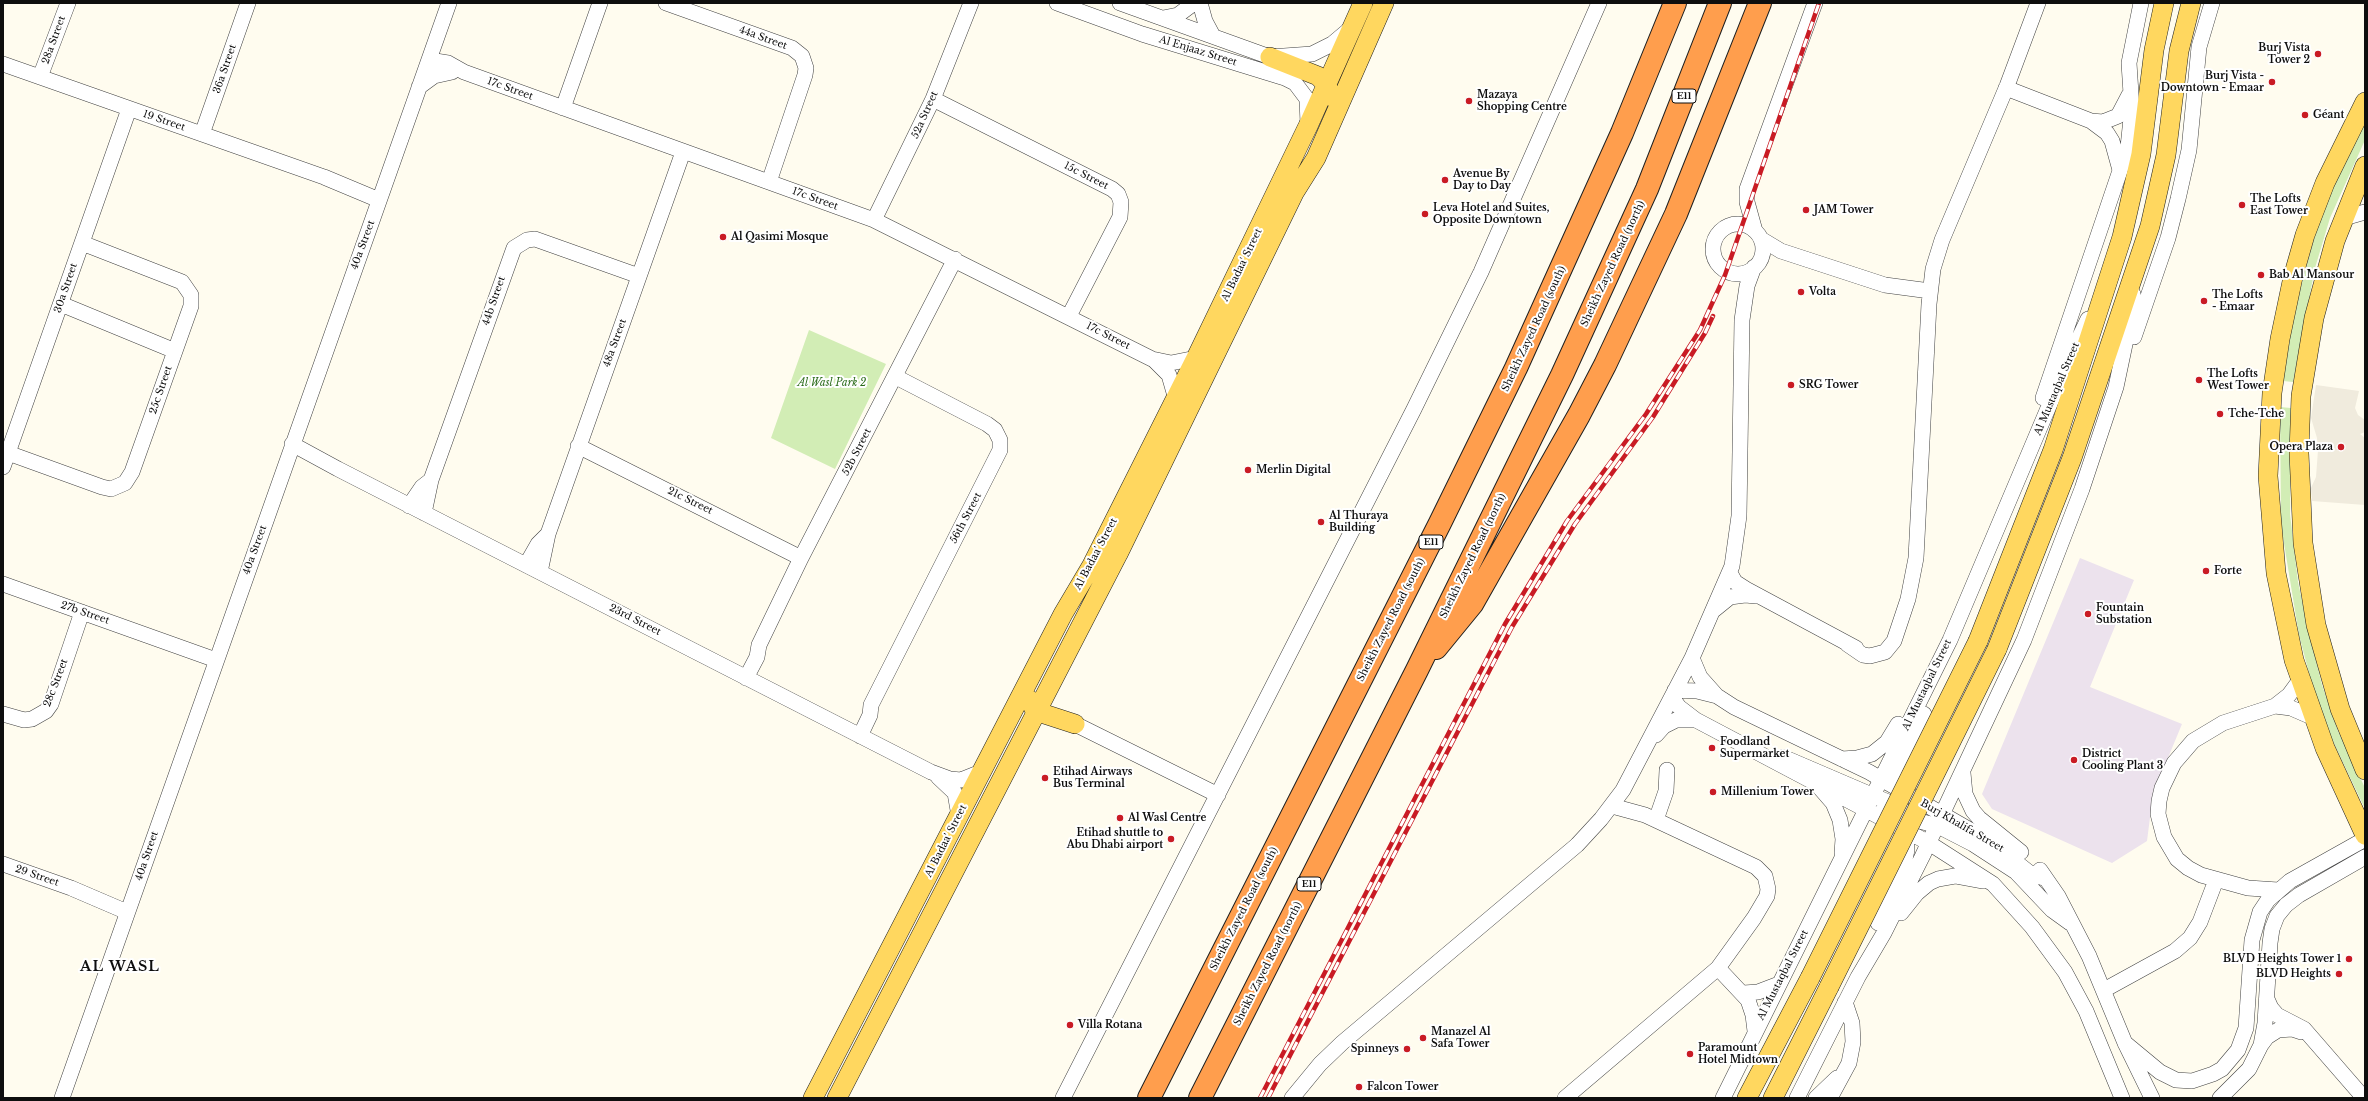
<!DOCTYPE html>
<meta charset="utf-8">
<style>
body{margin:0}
#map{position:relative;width:2368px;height:1101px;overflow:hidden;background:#fffcef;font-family:"Libre Baskerville",serif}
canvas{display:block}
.frame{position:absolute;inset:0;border:4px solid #0e0e0e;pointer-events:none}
</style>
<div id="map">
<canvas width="2368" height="1101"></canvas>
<div class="frame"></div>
</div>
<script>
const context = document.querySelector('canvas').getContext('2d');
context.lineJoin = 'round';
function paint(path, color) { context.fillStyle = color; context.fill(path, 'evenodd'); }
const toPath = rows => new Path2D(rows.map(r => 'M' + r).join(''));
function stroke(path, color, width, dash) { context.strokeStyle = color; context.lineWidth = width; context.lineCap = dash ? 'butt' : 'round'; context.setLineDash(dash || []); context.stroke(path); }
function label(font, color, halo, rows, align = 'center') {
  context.font = font + ' "Libre Baskerville",serif'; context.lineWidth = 4; context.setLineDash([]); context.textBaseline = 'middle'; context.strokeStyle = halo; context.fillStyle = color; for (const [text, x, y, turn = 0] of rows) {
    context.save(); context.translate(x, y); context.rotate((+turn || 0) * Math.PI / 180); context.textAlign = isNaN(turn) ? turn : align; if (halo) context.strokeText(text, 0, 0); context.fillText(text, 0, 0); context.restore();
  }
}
paint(toPath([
 [2080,558,2134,580,2090,687,2182,724,2153,794,2147,841,2112,863,1992,809,1982,794]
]), '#ece2ed');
paint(toPath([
 [2365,116,2365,140,2330,218,2315,268,2293,382,2283,381,2294,312,2320,217],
 [809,330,886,364,835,469,771,438],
 [2280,407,2291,408,2290,514,2298,582,2309,633,2322,685,2338,731,2365,788,2365,809,2329,733,2313,688,2299,635,2281,525]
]), '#d2edb5');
paint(toPath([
 [2316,385,2359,391,2355,408,2358,415,2365,420,2365,432,2360,434,2365,438,2365,505,2312,501,2311,488,2316,477,2318,450,2317,438,2311,418]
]), '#f0ebdd');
const minor = toPath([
 [666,3,792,48,802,56,806,68,805,75,769,182],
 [1057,3,1142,34,1285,78,1295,83,1307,99,1308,124],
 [1120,3,1270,57,1312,54,1332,44,1351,28],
 [1200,3,1205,21,1213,36],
 [1163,18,1178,15,1194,3],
 [429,60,448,63,464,72,874,220,1152,359,1171,363,1196,358],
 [3,64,324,177,379,200],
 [40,77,68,3],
 [419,87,434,76,452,72],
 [2006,88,2091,121,2107,133,2112,141,2120,170],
 [933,99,1112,189,1118,194,1121,202,1120,217,1069,316],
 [563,108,600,3],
 [2091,121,2103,122,2118,116,2129,95],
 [202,134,248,3],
 [2344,218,2365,212],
 [874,220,933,99,971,3],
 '1713 249a25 25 0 1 1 50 0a25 25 0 1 1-50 0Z',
 [1755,231,1747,202,1747,189,1815,3],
 [1761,239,1781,251,1885,285,1930,291],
 [61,304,175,351],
 [2134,337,2168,238,2178,199,2189,150,2199,47,2212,3],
 [1155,361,1169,375,1175,396],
 [2043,398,2128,147,2132,109,2129,63,2141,3],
 [292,444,338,469,931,772,950,779,961,780,981,772],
 [578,446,801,558],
 [8,453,102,487,111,489,125,483,132,472,191,306,191,295,182,282,82,243],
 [3,467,129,109],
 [409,506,422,487,431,480],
 [424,513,431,480,514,248,527,240,535,239,639,276],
 [526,565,538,544,548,534],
 [540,572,548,534,683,152],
 [1730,573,1735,582,1746,589,1856,648],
 [3,584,216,660],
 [1714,610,1730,597,1745,595,1756,596],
 [1847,644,1863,655,1870,656,1885,652,1894,641,1908,599,1916,558,1929,304,1933,269,1942,240,2007,86,2038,3],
 [1692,658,1700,677,1716,695],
 [746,678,757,657,759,645,801,558,955,259],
 [1675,690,1697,691,1717,696,1734,707,1869,772,1989,841,2031,874,2044,878],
 [1672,697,1679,707,1696,720,1929,843,1993,884,2032,927,2065,972,2086,1011,2122,1098],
 [2275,706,2291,708,2314,718],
 [3,714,24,720,32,719,46,711,51,704,82,612],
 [1075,724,1218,795],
 [1656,735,1664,726,1676,720,1696,720],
 [860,736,870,715,871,705,1000,450,1000,440,995,430,987,424,896,377],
 [1783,757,1902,808],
 [1842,759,1857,758,1872,754,1887,742,1898,724],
 [1963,773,1965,794,1973,811,1979,818,2021,852],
 [938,777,955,793,959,816],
 [1820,788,1833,803,1840,820,1843,839,1842,853],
 [1905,796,1899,782,1898,771,1924,714],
 [1882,811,1938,826,1973,844,2016,872,2052,910,2070,923],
 [1656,820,1666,791,1667,770],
 [3,864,71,888,127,912],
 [2040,870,2058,896,2089,956,2125,1043,2152,1098],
 [2278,890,2248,888,2201,875,2188,868,2177,859,2164,837,2158,814,2159,801,2162,788,2174,763,2193,741,2223,723,2275,706,2289,695,2300,680],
 [1901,913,1917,893,1929,883,1938,879,1955,876,1982,881],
 [1878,923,1902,872,1907,850,1906,833],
 [1718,968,1748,1000,1753,1015,1755,1031],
 [2104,990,2175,951,2190,938,2200,922,2216,880],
 [1744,993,1758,992,1779,984],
 [2267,999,2271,1008,2277,1015,2304,1029,2364,1098],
 [2125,1043,2160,1072,2176,1080,2192,1081,2213,1074,2222,1069,2238,1050,2246,1028,2252,940,2260,912,2268,900,2290,881,2365,839],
 [2261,1045,2267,1037,2278,1030,2292,1029,2301,1032],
 [62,1098,449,3],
 [1063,1098,1414,409,1481,272,1599,3],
 [1292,1098,1320,1064,1343,1042,1577,845,1601,819,1623,790,1692,658,1732,566,1739,516,1742,320,1747,286,1754,267],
 [1565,1098,1718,968,1754,918,1767,896,1768,889,1765,876,1756,867,1645,815,1612,806],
 [1723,1098,1950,640,2068,361,2088,319],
 [1797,1098,1858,977,1884,933,1922,857,2024,640,2082,489,2116,387,2128,330,2133,294],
 [1816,1098,1837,1078],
 [1830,1098,1849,1063,1853,1042,1852,1023,1845,1002],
 [2220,1098,2249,1069,2261,1045,2265,1023,2270,943,2272,929,2277,916,2286,905,2299,895,2365,857]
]);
const major = toPath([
 [1270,57,1318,76,1327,85,1330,96],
 [2365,102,2325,183,2305,235,2293,277,2280,339,2272,393,2268,476,2276,573,2294,660,2325,748,2365,835],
 [2365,166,2335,241,2314,318,2301,396,2299,453,2303,543,2316,625,2340,709,2365,770],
 [1978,641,2053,450,2122,237,2141,154,2154,50,2164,3],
 [1997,649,2072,458,2150,226,2166,155,2179,51,2191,3],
 [1030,700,1035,711,1075,724],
 [813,1098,1063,614,1092,565,1196,358,1308,126,1363,3],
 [837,1098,1118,554,1294,193,1316,158,1384,3],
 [1747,1098,1810,978],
 [1773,1098,1829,987]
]);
const highway = toPath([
 [1436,648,1472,604,1579,415,1605,365,1676,214,1760,3],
 [1149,1098,1440,523,1516,368,1622,133,1675,3],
 [1200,1098,1417,670,1562,375,1647,189,1720,3]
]);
stroke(minor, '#414141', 16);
stroke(major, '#1f1f1f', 20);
stroke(highway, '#1f1f1f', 24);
stroke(minor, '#fff', 15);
stroke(major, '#ffd75f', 19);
stroke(highway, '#ff9e4d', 22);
const rail = toPath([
 [1260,1098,1505,624,1567,521,1646,414,1700,330,1725,275,1819,3],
 [1268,1098,1512,627,1575,524,1653,417,1705,333,1713,316]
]);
stroke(rail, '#c91b24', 4.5);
stroke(rail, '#fff', 3, [9]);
const majorBridge = toPath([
 [1810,978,1978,641],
 [1829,987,1997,649]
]);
stroke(majorBridge, '#1f1f1f', 20, []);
stroke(majorBridge, '#ffd75f', 19);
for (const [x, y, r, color] of [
 [2318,54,4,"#c91b24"],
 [2272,82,4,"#c91b24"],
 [1469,101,4,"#c91b24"],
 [2305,115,4,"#c91b24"],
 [1445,180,4,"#c91b24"],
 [2242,205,4,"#c91b24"],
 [1806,210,4,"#c91b24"],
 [1425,214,4,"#c91b24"],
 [723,237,4,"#c91b24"],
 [2261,275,4,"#c91b24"],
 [1801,292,4,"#c91b24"],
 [2204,301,4,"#c91b24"],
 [2199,380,4,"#c91b24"],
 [1791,385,4,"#c91b24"],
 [2220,414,4,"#c91b24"],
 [2341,447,4,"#c91b24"],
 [1248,470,4,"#c91b24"],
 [1321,522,4,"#c91b24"],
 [2206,571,4,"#c91b24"],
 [2088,614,4,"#c91b24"],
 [1712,748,4,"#c91b24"],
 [2074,760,4,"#c91b24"],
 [1045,778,4,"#c91b24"],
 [1713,792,4,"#c91b24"],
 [1120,818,4,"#c91b24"],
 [1171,839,4,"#c91b24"],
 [2349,959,4,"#c91b24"],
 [2339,974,4,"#c91b24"],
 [1070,1025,4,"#c91b24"],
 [1423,1038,4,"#c91b24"],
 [1407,1049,4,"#c91b24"],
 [1690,1054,4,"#c91b24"],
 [1359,1087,4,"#c91b24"]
]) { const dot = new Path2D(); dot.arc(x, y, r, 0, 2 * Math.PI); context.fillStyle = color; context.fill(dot); stroke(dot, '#fff', 1.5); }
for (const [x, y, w] of [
 [1684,96,24],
 [1431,542,24],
 [1309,884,24]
]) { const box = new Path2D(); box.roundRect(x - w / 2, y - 7, w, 14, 3); context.fillStyle = '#fff'; context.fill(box); stroke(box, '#0e0e0e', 1); }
label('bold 9px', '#0e0e0e', null, [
 ["E11",1684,96],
 ["E11",1431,542],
 ["E11",1309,884]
]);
label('10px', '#0e0e0e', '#fff', [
 ["44a Street",763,38,20],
 ["28a Street",54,40,-70],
 ["Al Enjaaz Street",1198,51,17],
 ["36a Street",225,69,-71],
 ["17c Street",510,89,20],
 ["52a Street",925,115,-66],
 ["19 Street",164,121,19],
 ["15c Street",1086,176,27],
 ["17c Street",815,199,20],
 ["40a Street",363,245,-70],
 ["Sheikh Zayed Road (north)",1613,264,-65],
 ["Al Badaa' Street",1242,265,-64],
 ["30a Street",66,288,-71],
 ["44b Street",494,301,-71],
 ["Sheikh Zayed Road (south)",1534,329,-65],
 ["17c Street",1108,336,27],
 ["48a Street",615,343,-70],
 ["Al Mustaqbal Street",2057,389,-67],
 ["25c Street",161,390,-71],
 ["52b Street",857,452,-63],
 ["21c Street",690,501,26],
 ["56th Street",966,518,-62],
 ["40a Street",255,550,-70],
 ["Al Badaa' Street",1096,554,-62],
 ["Sheikh Zayed Road (north)",1473,556,-64],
 ["27b Street",85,613,19],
 ["23rd Street",635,620,27],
 ["Sheikh Zayed Road (south)",1391,620,-63],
 ["28c Street",56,683,-69],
 ["Al Mustaqbal Street",1927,685,-64],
 ["Burj Khalifa Street",1962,826,30],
 ["Al Badaa' Street",946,841,-63],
 ["40a Street",147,856,-71],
 ["29 Street",37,876,19],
 ["Sheikh Zayed Road (south)",1244,909,-63],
 ["Sheikh Zayed Road (north)",1268,964,-63],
 ["Al Mustaqbal Street",1783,975,-63]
]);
label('bold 10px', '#0e0e0e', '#fff', [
 ["Burj Vista",2310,48,"right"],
 ["Tower 2",2310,60,"right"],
 ["Burj Vista -",2264,76,"right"],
 ["Downtown - Emaar",2264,88,"right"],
 ["Mazaya",1477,95],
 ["Shopping Centre",1477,107],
 ["Géant",2313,115],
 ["Avenue By",1453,174],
 ["Day to Day",1453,186],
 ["The Lofts",2250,199],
 ["East Tower",2250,211],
 ["Leva Hotel and Suites,",1433,208],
 ["Opposite Downtown",1433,220],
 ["JAM Tower",1814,210],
 ["Al Qasimi Mosque",731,237],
 ["Bab Al Mansour",2269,275],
 ["Volta",1809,292],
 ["The Lofts",2212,295],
 ["- Emaar",2212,307],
 ["The Lofts",2207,374],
 ["West Tower",2207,386],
 ["SRG Tower",1799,385],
 ["Tche-Tche",2228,414],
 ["Opera Plaza",2333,447,"right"],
 ["Merlin Digital",1256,470],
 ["Al Thuraya",1329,516],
 ["Building",1329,528],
 ["Forte",2214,571],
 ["Fountain",2096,608],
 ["Substation",2096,620],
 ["Foodland",1720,742],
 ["Supermarket",1720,754],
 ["District",2082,754],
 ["Cooling Plant 3",2082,766],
 ["Etihad Airways",1053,772],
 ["Bus Terminal",1053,784],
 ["Millenium Tower",1721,792],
 ["Al Wasl Centre",1128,818],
 ["Etihad shuttle to",1163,833,"right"],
 ["Abu Dhabi airport",1163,845,"right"],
 ["BLVD Heights Tower 1",2341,959,"right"],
 ["BLVD Heights",2331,974,"right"],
 ["Villa Rotana",1078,1025],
 ["Manazel Al",1431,1032],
 ["Safa Tower",1431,1044],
 ["Paramount",1698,1048],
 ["Hotel Midtown",1698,1060],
 ["Spinneys",1399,1049,"right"],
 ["Falcon Tower",1367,1087]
], 'left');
label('italic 10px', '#2a6b19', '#fff', [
 ["Al Wasl Park 2",832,383]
]);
context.letterSpacing = '1px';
label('bold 14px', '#0e0e0e', '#fff', [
 ["AL WASL",120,967]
]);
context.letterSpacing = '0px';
</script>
